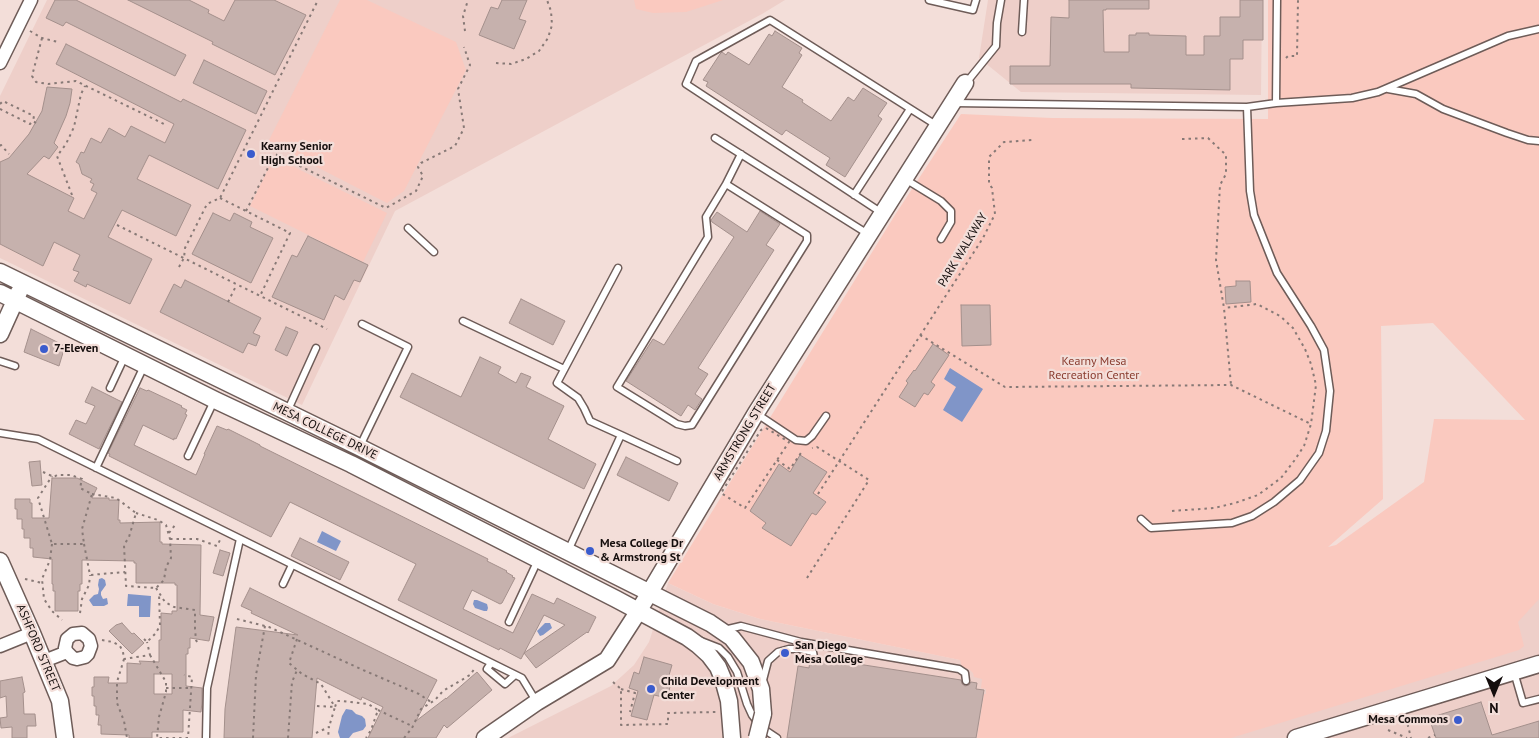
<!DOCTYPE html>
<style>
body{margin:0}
#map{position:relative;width:1539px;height:738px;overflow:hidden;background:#f3ded9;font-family:"PT Sans",sans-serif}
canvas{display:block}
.north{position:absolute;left:1469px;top:668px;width:50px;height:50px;-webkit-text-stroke:4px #f3ded9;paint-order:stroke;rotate:180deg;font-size:14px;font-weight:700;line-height:20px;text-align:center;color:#150e0d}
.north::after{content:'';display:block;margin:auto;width:18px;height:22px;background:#150e0d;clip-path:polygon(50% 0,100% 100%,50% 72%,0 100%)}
</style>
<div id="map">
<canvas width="1539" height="738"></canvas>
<div class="north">N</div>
</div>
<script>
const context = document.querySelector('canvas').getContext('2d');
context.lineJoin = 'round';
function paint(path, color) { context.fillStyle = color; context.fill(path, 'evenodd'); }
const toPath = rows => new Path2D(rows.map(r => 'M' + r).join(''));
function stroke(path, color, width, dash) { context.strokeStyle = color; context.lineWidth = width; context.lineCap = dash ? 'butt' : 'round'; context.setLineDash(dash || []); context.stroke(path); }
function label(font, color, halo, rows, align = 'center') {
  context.font = font + ' "PT Sans",sans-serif'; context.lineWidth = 4.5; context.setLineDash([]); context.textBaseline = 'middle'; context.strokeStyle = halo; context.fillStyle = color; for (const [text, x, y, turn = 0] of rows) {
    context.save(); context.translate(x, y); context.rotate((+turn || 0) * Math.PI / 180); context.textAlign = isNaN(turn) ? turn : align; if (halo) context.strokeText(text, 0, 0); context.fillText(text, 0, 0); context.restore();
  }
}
paint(toPath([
 [47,0,785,0,762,14,395,211,302,405,0,258,0,96],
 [988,0,1262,0,1261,95,1021,92,979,58],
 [668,583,713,604,760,619,980,664,1003,738,508,738,611,686,634,665,649,642],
 [1539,585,1539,738,1195,738]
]), '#eecfc9');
paint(toPath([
 [340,0,367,0,456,42,466,70,404,191,387,203,268,142],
 [634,0,723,0,686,12,653,13,636,9],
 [1268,0,1539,0,1539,599,1518,622,1524,646,1519,650,1231,738,977,738,984,694,986,694,986,689,981,688,982,679,974,677,973,673,969,669,962,667,960,660,760,619,713,604,668,583,895,215,961,114,1052,118,1268,119],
 [1433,323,1525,420,1434,419,1424,482,1336,545,1328,547,1383,499,1381,326],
 [274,157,387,213,363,262,250,206]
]), '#fac9bf');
paint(toPath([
 [950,368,983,389,962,422,943,410,956,387,944,379],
 [322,531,341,541,336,551,317,542],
 [102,578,105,580,106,585,101,592,101,595,103,599,107,598,108,604,104,606,93,606,89,600,94,595,98,594,99,589,98,585,99,579],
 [128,594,151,596,150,617,139,617,139,606,127,606],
 [474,600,477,600,487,604,488,608,487,611,484,611,475,608,473,604],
 [545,623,550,623,552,628,543,635,540,636,537,631],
 [346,709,352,710,356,714,362,716,365,719,366,726,363,730,353,733,349,738,340,738,338,732,342,716]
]), '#8095c8');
const building = toPath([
 [55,0,76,0,186,55,175,76,66,22,63,26,46,18,55,0],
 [128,0,189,0,209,10,208,13,224,21,235,0,274,0,306,15,275,75,212,44,213,42,128,0],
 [502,0,527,0,519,19,526,21,514,49,479,35,491,7,498,9,502,0],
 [1069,0,1149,0,1149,9,1106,9,1106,10,1103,10,1104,52,1129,52,1129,35,1136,35,1136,33,1149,33,1149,35,1186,36,1186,55,1204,55,1204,36,1220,36,1220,17,1240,17,1240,0,1263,0,1263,40,1243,40,1243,59,1230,59,1230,90,1131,88,1131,84,1010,84,1010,66,1050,66,1051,17,1069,18,1069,0],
 [775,31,802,48,799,53,802,55,782,87,803,100,802,102,808,106,831,121,848,97,854,101,863,88,887,103,878,116,882,119,845,177,826,165,830,158,786,130,782,135,706,86,708,82,703,80,720,54,722,52,726,55,728,52,749,65,769,34,772,36,775,31],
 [66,44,181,102,183,99,246,130,218,189,149,155,137,179,191,205,176,236,122,210,108,237,152,259,130,304,87,284,86,287,74,281,79,272,73,270,80,255,54,242,43,266,0,244,0,162,9,158,29,134,42,111,47,87,72,89,70,103,66,116,54,143,58,147,49,159,44,156,27,174,74,198,68,211,84,219,97,193,91,190,94,184,90,182,92,179,82,174,79,164,76,162,81,152,84,153,91,138,101,143,109,128,125,137,131,126,165,143,174,124,56,64,66,44],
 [204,60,267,91,256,114,193,83,204,60],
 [760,211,780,224,766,245,774,250,698,368,708,374,695,394,702,399,695,410,688,405,681,416,626,381,653,339,664,345,734,237,712,222,711,220,717,212,747,232,760,211],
 [213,213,230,221,234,213,252,222,250,227,273,238,251,283,192,254,213,213],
 [308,236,368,265,360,282,354,280,344,300,335,295,324,320,272,297,292,255,297,257,308,236],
 [185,280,261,318,253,333,260,336,256,346,248,343,243,353,160,312,174,284,181,288,185,280],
 [1236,281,1250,281,1251,302,1226,304,1225,287,1236,286,1236,281],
 [521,299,565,321,553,345,509,323,521,299],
 [961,305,990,305,991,345,962,346,961,305],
 [286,327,298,332,287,356,275,350,286,327],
 [31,329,65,346,59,366,24,352,31,329],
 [933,344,949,355,931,382,935,385,928,395,924,393,915,407,899,397,908,383,906,381,914,370,915,371,933,344],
 [480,357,501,367,498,373,516,383,521,373,531,377,526,387,564,406,548,439,596,464,584,489,400,397,412,373,461,397,480,357],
 [92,387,122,402,99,449,69,434,76,420,86,424,95,406,85,402,92,387],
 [140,388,147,391,148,390,182,406,181,407,187,410,185,414,187,415,176,439,174,438,174,440,143,425,134,445,196,475,205,454,204,454,217,426,227,430,228,429,260,445,260,446,488,559,487,561,507,571,506,572,513,576,512,577,515,578,502,603,500,604,472,590,463,609,513,633,532,594,554,604,557,598,596,617,588,633,587,632,536,668,524,653,565,625,544,615,521,659,500,648,499,650,398,600,416,564,290,502,271,537,109,456,110,454,108,453,140,388],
 [800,455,827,472,813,493,826,502,816,515,812,513,791,546,762,528,766,523,750,511,779,464,790,472,800,455],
 [626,457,678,483,669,501,617,475,626,457],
 [40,461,42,485,32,486,29,462,40,461],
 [52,478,77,478,97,488,92,498,109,498,109,500,119,500,118,520,120,520,120,523,160,522,160,542,162,542,162,544,201,545,200,615,214,617,209,641,190,638,190,648,188,648,188,654,186,654,186,686,202,688,202,702,201,712,183,710,183,732,152,732,152,738,129,738,129,735,101,734,101,725,98,725,99,715,96,715,96,706,94,706,94,696,92,696,92,687,94,687,94,677,109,677,108,683,127,683,127,663,141,664,139,661,159,662,159,640,161,640,161,613,172,614,172,611,177,611,177,585,175,585,175,583,136,583,136,563,134,563,134,561,82,560,82,584,80,584,80,591,78,591,78,611,55,611,55,591,53,591,53,584,52,584,52,559,33,557,33,548,30,548,30,538,24,538,24,529,22,529,22,519,17,519,17,509,15,509,15,499,30,499,30,503,32,503,32,518,49,518,52,478],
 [154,674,172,674,172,694,154,694,154,674],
 [300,538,349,562,340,580,291,556,300,538],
 [220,550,230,553,223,576,213,573,220,550],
 [250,588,437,680,416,721,446,698,446,699,477,672,492,690,447,728,444,725,436,738,368,738,383,707,362,697,361,700,317,678,312,738,224,738,225,709,236,627,298,635,251,613,252,611,241,606,250,588],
 [122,623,132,634,134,633,144,643,132,654,109,631,116,625,122,623],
 [644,657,672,665,667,682,671,683,667,698,654,695,647,720,631,716,638,691,629,688,634,672,639,674,644,657],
 [819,658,961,680,962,684,965,686,969,685,971,682,977,683,976,689,984,690,976,738,787,738,798,666,809,668,810,660,814,662,819,658],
 [22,677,25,692,23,693,24,714,35,714,36,726,27,726,27,738,12,738,12,727,1,728,0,718,7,717,6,696,0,698,0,681,22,677],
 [1481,702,1492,735,1539,721,1539,738,1436,738,1429,718,1481,702]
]);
paint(building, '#c6b1ad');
stroke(building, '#a4908c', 1);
const service = toPath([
 [929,0,973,10,976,0],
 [1022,32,1024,0],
 [966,83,996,46,997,23,1001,0],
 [1388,89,1416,94,1443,109,1507,133,1528,140,1539,141],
 [954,103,1247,107,1276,103,1277,0],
 [1276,103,1352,98,1378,92,1508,36,1539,29],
 [715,138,868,234],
 [905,179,941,201,951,211,951,222,941,239],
 [726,184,706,217,708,237,617,387,677,424,685,426,692,425,807,241,807,235,726,184,741,154],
 [854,195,910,109],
 [882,213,686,84,696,61,770,20,936,125],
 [408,228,434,252],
 [618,268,557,383,578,398,584,408,590,421,621,435],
 [463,321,564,369],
 [0,361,15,366],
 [110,388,125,356],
 [287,412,316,348],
 [757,414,796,440,806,441,812,436,826,416],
 [0,433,38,439,522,678,536,701],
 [360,446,408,347,362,324],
 [188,456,214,401],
 [96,468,144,366],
 [1141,519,1151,528,1232,523,1252,516,1274,502,1300,480,1319,453,1326,431,1330,391,1324,350,1311,326,1277,273,1254,215,1250,191,1247,107],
 [568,551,621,435,677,461],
 [283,584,292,565],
 [509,622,538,560],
 [724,630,741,626,801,642,959,669,965,673,966,681],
 [701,641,719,648,728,657,737,672,747,704,752,715,762,728,777,738],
 [491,663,487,669,505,684,515,675],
 [1514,672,1523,703,1539,699],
 [763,680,768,661,778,652,789,649,800,649,813,652,814,657],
 [206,738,207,688,240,539]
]);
const minor = toPath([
 [0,63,31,0],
 [0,646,32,633],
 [44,661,67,652,65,648,67,639,73,634,82,633,89,639,91,646,88,654,85,657,77,659,73,658,67,652]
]);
const tertiary = toPath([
 [0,272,359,447,710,623,732,638,751,662,761,689,763,714],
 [0,293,215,400,351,464,616,599,687,637,698,645,709,655,718,667,723,679,729,701,732,738],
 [0,334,19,292],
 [0,561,32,633,60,701,65,738],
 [485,738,537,702,607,660,638,612,756,413,965,83],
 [1296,738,1539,664]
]);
stroke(service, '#6e5c58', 9);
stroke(minor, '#6e5c58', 15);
stroke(tertiary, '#6e5c58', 19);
stroke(toPath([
 [30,31,42,38,58,42],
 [465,31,463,16,468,0],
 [42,38,32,76,36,82,48,84,76,81,164,124],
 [1286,58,1288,56,1297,56,1298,0],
 [496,63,511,64,526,59,539,51,548,38,552,25,551,11,547,0],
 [0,104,3,101,34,116,33,121],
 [0,109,30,124,33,121,36,123],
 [1182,139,1208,138,1226,155,1226,174,1220,185,1216,260,1224,308,1231,385],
 [0,146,1,145,9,154],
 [72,195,57,156,66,144,74,127,81,94,85,86],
 [220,198,290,233,260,296],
 [246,211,275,154,386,208,416,191,423,176,418,167,421,163,455,146,464,128,458,89,470,65,464,47],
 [117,225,327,329],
 [179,267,184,258,185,248,207,204,220,198,318,0],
 [228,302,236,286],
 [920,335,1005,387,1231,385,1311,424],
 [766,428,789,442,745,508,721,493,761,430,766,428],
 [777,460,790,469,803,450],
 [43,472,54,477,57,475,71,475,82,479,80,488,92,494,82,529,84,544,52,544,38,498,52,476],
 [92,494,116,498,136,513,129,537,124,545,126,586,156,588,164,580,166,567,171,558,170,539,166,525,158,520,136,513],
 [818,494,983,238,995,214,992,188,989,183,989,157,1004,142,1033,140],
 [1172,511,1214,508,1235,503,1258,495,1281,478,1294,461,1304,446,1311,424,1316,385,1311,364,1305,349,1293,328,1280,316,1257,304,1224,308],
 [169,533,175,525],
 [170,539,197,539,217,546,220,540],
 [52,544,50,560,42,579,44,599,52,611,62,620],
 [84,544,90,575,125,572],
 [807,578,869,480,817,447,812,448],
 [25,579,42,583],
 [156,588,165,602,174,607,195,610,195,629,196,640,198,644],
 [80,613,82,599,89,585,90,575],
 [237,619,269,627,363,670,419,694,431,702],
 [144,639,147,642,155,634,160,626,159,593],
 [297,639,289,663,302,674,321,684,335,707,337,701,341,701,368,704,378,710,371,730,366,738],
 [102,640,113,642,120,646,123,652,124,659,150,655,147,642],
 [150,655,166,682,166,692,159,717,157,738,188,738,192,677,184,675],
 [124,659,117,682,117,703,124,721,127,738],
 [613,682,621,689,621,725,668,724,668,713,716,712],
 [166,688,191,688],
 [621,689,635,693,630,712],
 [317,706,335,707,329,727],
 [378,710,412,726],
 [1406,718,1411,738],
 [1388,730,1407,738],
 [316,733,329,727,328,738],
 [253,738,256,675,265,626],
 [288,738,292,682,297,670],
 [404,738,412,728,421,709,435,700,443,691,470,675,475,668],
 [1428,738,1435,735]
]), '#877976', 2, [2.5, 4]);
stroke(service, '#fff', 6);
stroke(minor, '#fff', 12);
stroke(tertiary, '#fff', 16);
const tertiaryBridge = toPath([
 [757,738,763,714]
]);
stroke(tertiaryBridge, '#6e5c58', 19, []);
stroke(tertiaryBridge, '#fff', 16);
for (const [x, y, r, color] of [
 [251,154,5,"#3a5ccd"],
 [44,349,5,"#3a5ccd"],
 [590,551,5,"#3a5ccd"],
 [785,653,5,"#3a5ccd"],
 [651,689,5,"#3a5ccd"],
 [1458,720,5,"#3a5ccd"]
]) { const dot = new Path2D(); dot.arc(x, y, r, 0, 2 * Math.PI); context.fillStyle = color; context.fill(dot); stroke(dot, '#f3ded9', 2); }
label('bold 12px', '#150e0d', '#f3ded9', [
 ["Kearny Senior",261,147],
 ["High School",261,161],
 ["7-Eleven",54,349],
 ["Mesa College Dr",600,544],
 ["& Armstrong St",600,558],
 ["San Diego",795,646],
 ["Mesa College",795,660],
 ["Child Development",661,682],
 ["Center",661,696],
 ["Mesa Commons",1448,720,"right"]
], 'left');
label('12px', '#150e0d', '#f3ded9', [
 ["PARK WALKWAY",963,250,-59],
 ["MESA COLLEGE DRIVE",325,431,26],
 ["ARMSTRONG STREET",745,432,-59],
 ["ASHFORD STREET",38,648,67]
]);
label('12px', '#893b2e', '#f3ded9', [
 ["Kearny Mesa",1094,362],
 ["Recreation Center",1094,376]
]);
</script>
